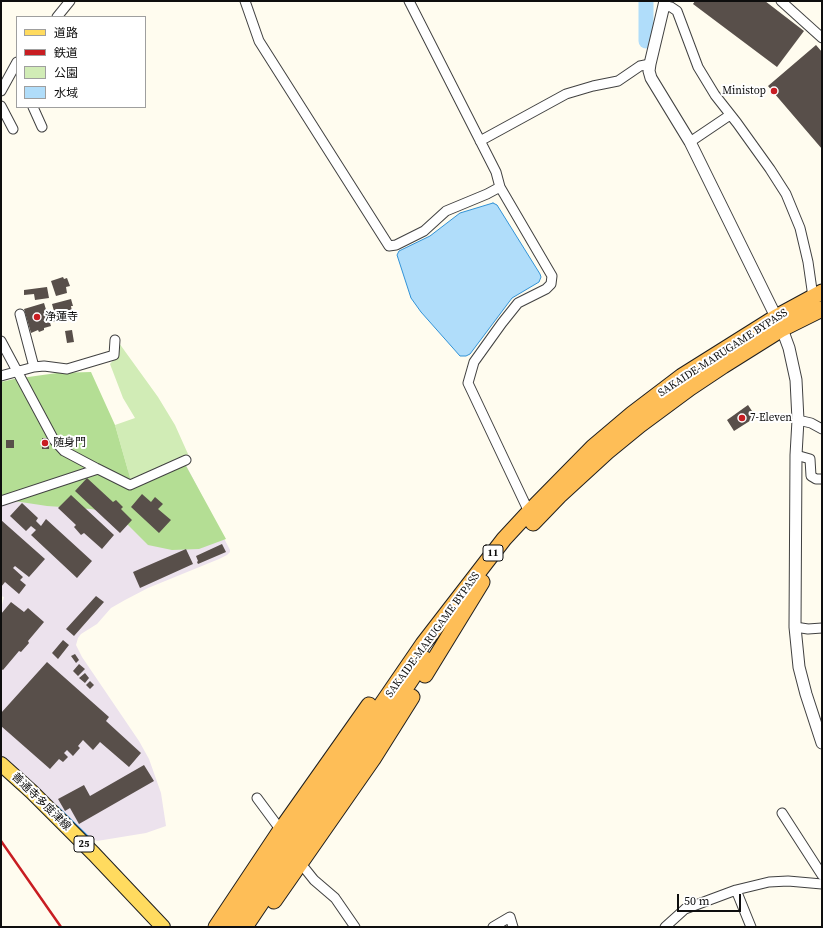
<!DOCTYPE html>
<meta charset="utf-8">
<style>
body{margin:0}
#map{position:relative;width:823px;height:928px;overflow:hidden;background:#fffcef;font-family:"Source Serif 4","Noto Sans JP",serif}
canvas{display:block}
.frame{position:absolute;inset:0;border:2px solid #0e0e0e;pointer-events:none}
.legend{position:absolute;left:16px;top:16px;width:130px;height:92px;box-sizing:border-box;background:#fff;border:1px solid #9f9f9f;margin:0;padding:5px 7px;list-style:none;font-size:12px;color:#0e0e0e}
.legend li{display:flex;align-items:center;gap:8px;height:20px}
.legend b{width:20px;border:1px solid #9f9f9f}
.scale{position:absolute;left:677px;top:894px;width:64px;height:18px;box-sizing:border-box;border:2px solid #0e0e0e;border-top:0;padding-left:5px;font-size:12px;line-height:14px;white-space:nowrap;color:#0e0e0e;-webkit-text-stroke:3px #fff;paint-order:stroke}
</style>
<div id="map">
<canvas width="823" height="928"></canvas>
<div class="frame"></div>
<ul class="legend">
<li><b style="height:5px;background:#ffdb5f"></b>道路</li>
<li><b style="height:5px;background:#c81d22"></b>鉄道</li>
<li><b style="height:11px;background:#d1ecb6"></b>公園</li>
<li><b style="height:11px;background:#b0ddfa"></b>水域</li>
</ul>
<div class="scale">50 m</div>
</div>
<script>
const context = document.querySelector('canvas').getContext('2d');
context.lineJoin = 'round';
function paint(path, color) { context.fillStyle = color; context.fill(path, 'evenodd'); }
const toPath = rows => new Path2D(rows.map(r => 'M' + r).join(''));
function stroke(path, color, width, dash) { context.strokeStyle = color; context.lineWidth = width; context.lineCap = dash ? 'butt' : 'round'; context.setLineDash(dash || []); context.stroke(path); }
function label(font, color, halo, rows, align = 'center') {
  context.font = font + ' "Source Serif 4","Noto Sans JP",serif'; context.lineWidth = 4; context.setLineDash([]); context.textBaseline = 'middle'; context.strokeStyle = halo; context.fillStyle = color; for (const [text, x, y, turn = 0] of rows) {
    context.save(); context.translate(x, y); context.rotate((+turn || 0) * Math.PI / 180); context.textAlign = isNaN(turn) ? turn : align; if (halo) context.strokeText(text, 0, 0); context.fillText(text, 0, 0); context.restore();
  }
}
paint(toPath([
 [186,465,230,550,230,552,227,555,219,559,148,588,125,600,111,608,97,624,81,634,78,638,76,645,82,657,139,741,149,759,161,793,166,826,146,833,97,841,91,838,88,842,1,758,1,609,4,597,1,596,1,506,98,473]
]), '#ece2ed');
paint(toPath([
 [119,343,158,397,175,425,188,454,131,481,115,425,135,418,123,398,110,364,117,356]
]), '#d1ecb6');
paint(toPath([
 [91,372,115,425,131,481,185,464,226,539,199,549,172,550,148,545,117,514,91,509,47,506,1,499,1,382,14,379,57,373]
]), '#b4de94');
const water = toPath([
 [493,203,497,205,540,274,541,277,539,282,512,298,470,354,466,356,460,356,421,312,411,298,397,255,399,251,430,236,460,213,493,203]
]);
paint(water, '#b0ddfa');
stroke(water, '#3292d6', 1);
stroke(toPath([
 [57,807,90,839]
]), '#3292d6', 2.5);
stroke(toPath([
 [646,1,646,41]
]), '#b0ddfa', 15);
paint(toPath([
 [695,1,765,1,804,31,777,67,693,4],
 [816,45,822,52,822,149,768,86],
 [63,277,64,279,67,278,70,286,66,287,67,293,56,296,51,281],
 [47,287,49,298,35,300,34,294,24,295,24,290],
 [71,299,73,306,71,306,73,317,68,318,69,320,63,322,62,319,52,322,50,316,55,315,52,304],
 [44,303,51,326,44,328,44,330,39,332,38,330,31,333,24,309],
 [72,330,74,342,67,343,65,331],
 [748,405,756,417,734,431,727,420],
 [42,438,49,438,49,449,42,449],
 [6,440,14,440,14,448,6,448],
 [87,478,113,502,116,500,123,507,121,509,132,520,120,533,75,491],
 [142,494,151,502,155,497,163,504,158,509,171,520,159,533,131,507],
 [71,495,114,535,102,549,84,533,81,535,74,527,76,525,58,508],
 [22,503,38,518,36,521,41,526,46,519,92,561,77,578,31,535,36,530,31,526,26,531,10,516],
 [1,520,45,559,29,577,15,566,13,568,23,577,20,580,26,585,19,594,5,582,1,587],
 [222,544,226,552,198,564,197,562,198,561,196,556],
 [186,549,193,564,140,588,133,572],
 [96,596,104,602,74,636,66,629],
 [11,602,24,612,28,608,44,622,28,641,29,643,21,652,19,651,3,670,1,669,1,614],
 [63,640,69,645,58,659,52,653],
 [75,654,79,660,76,663,71,656],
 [47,662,109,717,106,721,141,753,129,767,100,742,93,750,83,740,78,746,80,748,73,756,67,750,64,753,68,757,63,762,59,759,50,769,1,726,1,713],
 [79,664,85,669,78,676,73,671],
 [85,673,89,678,85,683,79,678],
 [90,681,94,685,90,689,86,685],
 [144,765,154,781,79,824,70,808,65,811,58,799,84,785,90,796]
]), '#584f4a');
const minor = toPath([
 [245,1,259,41,389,246,396,245,424,231,446,211,487,194,500,187],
 [409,1,496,172,500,187,552,276,551,284,546,289,518,303,502,323,474,362,468,383,529,512],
 [781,1,822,38],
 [664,6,671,7,677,11,698,67,715,95,737,123,770,169,786,194,800,228,808,262,813,297],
 [57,17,70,1],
 [1,91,17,62],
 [1,106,13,129],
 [33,107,42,127],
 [480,141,566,94,593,86,618,81,640,66,650,64],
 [690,142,730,115],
 [20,314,34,367],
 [1,341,54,440,64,451,96,468,130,485,186,460],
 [1,376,34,367,44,366,67,369,114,355,115,340],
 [798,420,811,423,822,429],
 [796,455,810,459,811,476,816,479,822,479],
 [1,501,98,469],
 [795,627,808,629,822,628],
 [257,798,277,825,282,834],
 [782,813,822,875],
 [298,860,314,880,335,898,355,927],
 [736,890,751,927],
 [493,927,510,917,513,927],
 [665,927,685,909,736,890,769,882,788,881,822,884]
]);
const tertiary = toPath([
 [665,1,650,64,649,71,651,78,690,142,782,329,789,348,796,380,798,420,796,455,795,627,799,667,806,694,822,743]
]);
const primary = toPath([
 [1,764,32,792,94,854,163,927]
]);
const trunk = toPath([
 [533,523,559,496,607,452,640,425,690,388,723,366,782,329,822,309],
 [425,675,482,582],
 [274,901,373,759,412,697],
 [216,927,280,831,369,705],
 [229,927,423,644,504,539,529,512,593,447,632,414,682,376,776,317,822,292],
 [245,927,425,659]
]);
stroke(minor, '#414141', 11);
stroke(tertiary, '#414141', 13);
stroke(primary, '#1f1f1f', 16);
stroke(trunk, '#1f1f1f', 17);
stroke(minor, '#fff', 9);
stroke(tertiary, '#fff', 11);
stroke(primary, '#ffdb5f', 14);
stroke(trunk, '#febe57', 15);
stroke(toPath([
 [1,841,61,927]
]), '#c81d22', 2.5);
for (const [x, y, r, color] of [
 [774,91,4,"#c81d22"],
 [37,317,4,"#c81d22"],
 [742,418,4,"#c81d22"],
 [45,443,4,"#c81d22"]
]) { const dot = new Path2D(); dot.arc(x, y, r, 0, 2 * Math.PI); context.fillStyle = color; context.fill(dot); stroke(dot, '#fff', 1.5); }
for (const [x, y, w] of [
 [493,553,20],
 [84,844,20]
]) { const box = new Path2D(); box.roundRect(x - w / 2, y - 8, w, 16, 3); context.fillStyle = '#fff'; context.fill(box); stroke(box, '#0e0e0e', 1); }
label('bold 10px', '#0e0e0e', null, [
 ["11",493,553],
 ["25",84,844]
]);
label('11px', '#0e0e0e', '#fff', [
 ["Ministop",766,91,"right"],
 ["浄蓮寺",45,317],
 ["7-Eleven",750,418],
 ["随身門",53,443]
], 'left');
label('11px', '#0e0e0e', '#fff', [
 ["SAKAIDE-MARUGAME BYPASS",723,353,-33],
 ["SAKAIDE-MARUGAME BYPASS",433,635,-54],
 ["善通寺多度津線",41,802,44]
]);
</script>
